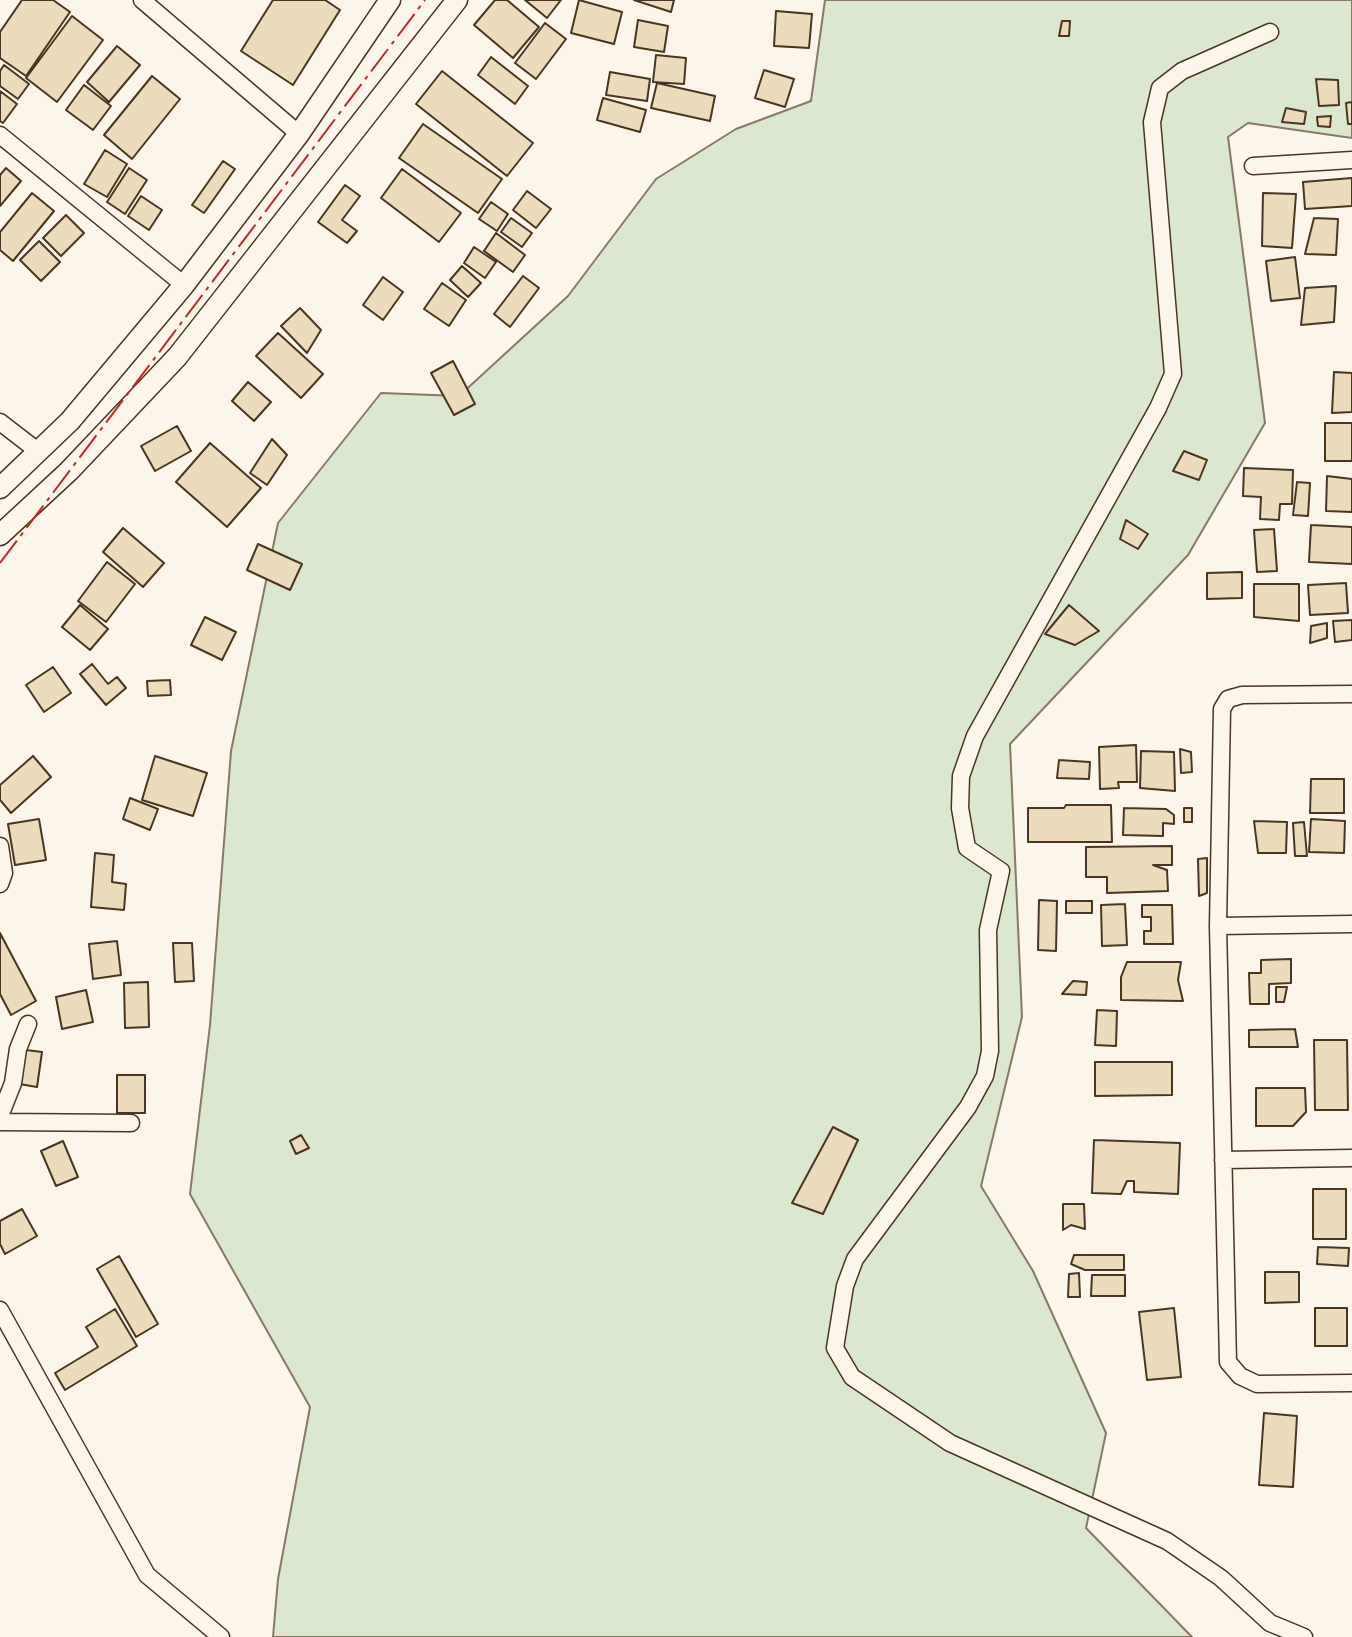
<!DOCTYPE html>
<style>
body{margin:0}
canvas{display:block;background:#fbf6e9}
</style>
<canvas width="1352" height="1637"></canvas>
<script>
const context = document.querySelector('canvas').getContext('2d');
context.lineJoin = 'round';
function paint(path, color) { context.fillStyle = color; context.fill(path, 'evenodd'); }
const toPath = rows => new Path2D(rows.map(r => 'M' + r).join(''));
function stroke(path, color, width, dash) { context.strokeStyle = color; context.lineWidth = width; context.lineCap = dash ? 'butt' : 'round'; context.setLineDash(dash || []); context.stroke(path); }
const green = toPath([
 [825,0,1352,0,1352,138,1248,123,1228,137,1265,423,1188,555,1010,744,1022,1017,981,1186,1033,1271,1106,1433,1086,1528,1192,1637,273,1637,278,1579,310,1407,190,1194,210,1025,231,751,278,523,381,393,459,396,568,296,656,179,736,129,811,101,825,0]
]);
paint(green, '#dce7d0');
stroke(green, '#887966', 2);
const building = toPath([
 [22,0,53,0,70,12,26,76,0,58,0,32,22,0],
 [273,0,325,0,340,10,293,85,241,51,273,0],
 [495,0,507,0,539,27,513,58,474,25,495,0],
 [525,0,561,0,547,18,525,0],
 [579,0,622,12,614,44,571,33,579,0],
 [634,0,674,0,671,12,634,0],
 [776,11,812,14,809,48,774,46,776,11],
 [72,16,103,40,57,102,26,78,72,16],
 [638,20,668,26,664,52,634,47,638,20],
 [1062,21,1070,21,1069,36,1059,36,1062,21],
 [545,23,566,39,536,79,515,63,545,23],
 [117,46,140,65,109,102,87,82,117,46],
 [656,55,686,58,684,84,653,82,656,55],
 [491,57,528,86,515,104,478,75,491,57],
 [4,65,29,84,18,99,0,86,0,71,4,65],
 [764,70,794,79,785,107,755,98,764,70],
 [442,71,533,143,507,176,416,104,442,71],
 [610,72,650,79,647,101,606,95,610,72],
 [152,76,180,99,132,159,104,135,152,76],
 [1316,79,1338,80,1339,105,1319,106,1316,79],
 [657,83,715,96,710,121,651,108,657,83],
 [84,85,111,106,93,130,66,110,84,85],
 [0,91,17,104,3,123,0,121,0,91],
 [603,98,646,110,640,132,597,120,603,98],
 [1352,102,1352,124,1348,124,1346,103,1352,102],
 [1286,108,1306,112,1304,124,1282,122,1286,108],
 [1331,116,1330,127,1318,126,1317,117,1331,116],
 [423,124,502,179,478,213,399,158,423,124],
 [105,150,127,164,107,197,84,184,105,150],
 [223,161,235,169,204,213,192,205,223,161],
 [6,168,21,181,0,206,0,175,6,168],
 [129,168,147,180,125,214,107,202,129,168],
 [402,169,461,213,439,242,381,198,402,169],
 [1352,178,1352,206,1305,209,1303,182,1352,178],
 [345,185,360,196,342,220,357,231,347,243,318,222,345,185],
 [527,191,551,209,536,228,513,210,527,191],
 [32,193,54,211,13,261,0,250,0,232,32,193],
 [1263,193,1296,194,1292,248,1262,246,1263,193],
 [141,196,162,210,149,230,128,216,141,196],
 [491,202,508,214,497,231,479,219,491,202],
 [66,215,84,233,61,256,43,238,66,215],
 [511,218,532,233,522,247,501,232,511,218],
 [1314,218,1338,219,1336,255,1305,254,1314,218],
 [496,233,525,255,513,272,484,251,496,233],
 [39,241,60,262,41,281,20,260,39,241],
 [474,247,496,262,485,278,464,263,474,247],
 [1295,257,1300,298,1271,301,1266,261,1295,257],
 [462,266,481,283,468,297,450,280,462,266],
 [523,276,539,288,510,327,494,314,523,276],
 [383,277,403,292,383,320,363,305,383,277],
 [442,283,466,300,449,326,424,309,442,283],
 [1336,286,1334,322,1301,325,1305,288,1336,286],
 [300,308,321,330,307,353,281,326,300,308],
 [278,333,323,374,301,398,256,356,278,333],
 [453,361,475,404,454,415,431,373,453,361],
 [1334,372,1352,373,1352,412,1332,413,1334,372],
 [248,382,271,402,254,421,232,401,248,382],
 [1325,423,1352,423,1352,461,1325,461,1325,423],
 [177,426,191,451,155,471,141,446,177,426],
 [272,439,287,455,267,485,250,473,272,439],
 [210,443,261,488,227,527,176,482,210,443],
 [1184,451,1207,460,1199,480,1173,471,1184,451],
 [1244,468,1293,470,1292,504,1280,504,1279,520,1260,519,1261,497,1243,496,1244,468],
 [1327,476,1352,479,1352,512,1326,511,1327,476],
 [1297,482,1310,483,1308,516,1293,515,1297,482],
 [1126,520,1148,534,1138,549,1120,539,1126,520],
 [1311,525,1352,527,1352,564,1309,562,1311,525],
 [123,528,164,563,143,587,103,552,123,528],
 [1274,529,1277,571,1257,572,1254,530,1274,529],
 [258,544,302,564,290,590,247,570,258,544],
 [107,562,135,584,106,622,78,601,107,562],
 [1242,572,1242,598,1207,599,1207,573,1242,572],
 [1346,583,1348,613,1310,615,1308,585,1346,583],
 [1254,584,1299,584,1299,621,1254,617,1254,584],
 [80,605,108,629,90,650,62,627,80,605],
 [1069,605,1099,631,1075,645,1045,634,1069,605],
 [205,617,236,632,222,660,191,645,205,617],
 [1352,620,1352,640,1335,642,1333,621,1352,620],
 [1327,623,1327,638,1310,643,1311,626,1327,623],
 [92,664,108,684,117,677,126,688,106,705,80,674,92,664],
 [53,667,71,693,44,712,26,685,53,667],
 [170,680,171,695,148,696,147,681,170,680],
 [1136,745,1137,782,1118,782,1119,788,1100,789,1099,747,1136,745],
 [1180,749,1191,752,1192,772,1181,773,1180,749],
 [1141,751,1174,752,1175,791,1140,788,1141,751],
 [33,756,51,777,11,813,0,800,0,785,33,756],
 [155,756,207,773,193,816,142,800,155,756],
 [1059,760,1090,762,1089,779,1057,778,1059,760],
 [1311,779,1344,779,1344,813,1310,813,1311,779],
 [130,798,158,809,150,830,123,819,130,798],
 [1066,805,1111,805,1112,842,1028,842,1028,808,1064,808,1066,805],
 [1124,808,1166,809,1174,815,1174,824,1163,823,1163,836,1123,835,1124,808],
 [1184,808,1192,808,1192,822,1184,822,1184,808],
 [39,819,46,860,15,865,8,824,39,819],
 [1311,819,1345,821,1344,853,1309,852,1311,819],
 [1254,821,1287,822,1286,853,1258,853,1254,821],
 [1304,822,1307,856,1295,856,1293,823,1304,822],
 [1172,846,1172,865,1153,865,1167,870,1168,891,1107,893,1107,877,1086,877,1086,847,1172,846],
 [95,853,114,855,112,882,126,884,124,910,91,907,95,853],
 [1207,858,1207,893,1199,896,1198,859,1207,858],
 [1039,900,1057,901,1056,951,1038,950,1039,900],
 [1066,901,1092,901,1092,913,1066,913,1066,901],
 [1125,904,1127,945,1102,946,1101,905,1125,904],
 [1142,905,1172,905,1173,944,1144,944,1144,931,1151,931,1151,917,1142,917,1142,905],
 [0,933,36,1001,11,1015,0,994,0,933],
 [117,941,121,975,93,979,89,944,117,941],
 [173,943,192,943,194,981,175,982,173,943],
 [1291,959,1291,983,1269,984,1269,1004,1250,1004,1249,973,1261,973,1261,960,1291,959],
 [1127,962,1181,962,1178,980,1183,1001,1121,1000,1121,977,1127,962],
 [1073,981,1087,982,1086,995,1062,994,1073,981],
 [148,982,149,1027,125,1028,124,983,148,982],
 [1276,987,1287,987,1284,1002,1276,1002,1276,987],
 [86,990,93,1022,62,1029,56,997,86,990],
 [1097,1010,1117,1011,1116,1046,1095,1045,1097,1010],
 [1295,1029,1298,1047,1249,1047,1249,1030,1295,1029],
 [1314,1040,1347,1040,1348,1110,1315,1110,1314,1040],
 [18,1049,42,1052,37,1087,13,1083,18,1049],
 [1095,1062,1172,1062,1172,1095,1095,1096,1095,1062],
 [117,1075,145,1075,145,1113,117,1113,117,1075],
 [1256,1088,1305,1088,1306,1112,1293,1126,1256,1126,1256,1088],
 [833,1127,858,1140,823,1214,792,1203,833,1127],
 [301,1135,309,1148,296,1154,290,1141,301,1135],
 [1094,1140,1180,1143,1178,1194,1134,1192,1134,1181,1127,1181,1121,1194,1092,1193,1094,1140],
 [63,1141,78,1177,56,1186,41,1151,63,1141],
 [1313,1189,1346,1189,1346,1239,1313,1239,1313,1189],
 [1063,1204,1084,1204,1085,1229,1071,1225,1063,1230,1063,1204],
 [22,1209,37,1236,5,1254,0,1244,0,1221,22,1209],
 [1318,1247,1349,1248,1348,1266,1317,1264,1318,1247],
 [1074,1255,1124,1255,1124,1270,1085,1270,1071,1264,1074,1255],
 [119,1256,158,1324,136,1337,97,1269,119,1256],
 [1265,1272,1299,1272,1299,1302,1265,1303,1265,1272],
 [1079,1273,1080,1297,1068,1297,1069,1274,1079,1273],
 [1092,1275,1125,1275,1125,1296,1091,1296,1092,1275],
 [1174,1308,1181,1377,1147,1380,1139,1312,1174,1308],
 [1315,1308,1347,1308,1347,1346,1315,1346,1315,1308],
 [115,1309,137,1346,65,1390,55,1373,98,1347,86,1327,115,1309],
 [1264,1413,1297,1416,1293,1487,1259,1485,1264,1413]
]);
paint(building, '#ecdcbc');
stroke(building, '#4a3520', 2);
const minor = toPath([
 [142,0,299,134],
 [1270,32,1182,71,1160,88,1152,122,1173,374,1158,408,975,736,961,776,960,808,967,848,1001,871,988,930,990,1051,985,1076,968,1107,855,1259,845,1286,835,1348,852,1377,950,1443,1167,1541,1221,1578,1270,1623,1304,1637],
 [0,135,184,285],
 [1253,166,1352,160],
 [0,422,39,452],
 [1352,694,1242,695,1228,699,1222,709,1218,926,1228,1362,1240,1376,1257,1384,1352,1383],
 [0,846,4,873,0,884],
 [1218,926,1352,924],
 [0,1116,13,1083,18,1049,28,1024],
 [0,1122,131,1123],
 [1223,1160,1352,1158],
 [0,1310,147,1575,221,1637]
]);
const tertiary = toPath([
 [0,488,70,421,184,285,299,134,390,0],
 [0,535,69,471,177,357,457,0]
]);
stroke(minor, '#4a3520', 19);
stroke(tertiary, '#4a3520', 23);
stroke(minor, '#fbf6e9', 16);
stroke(tertiary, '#fbf6e9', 20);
stroke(toPath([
 [0,563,425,0]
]), '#c62828', 2, [28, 6, 4, 6]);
</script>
